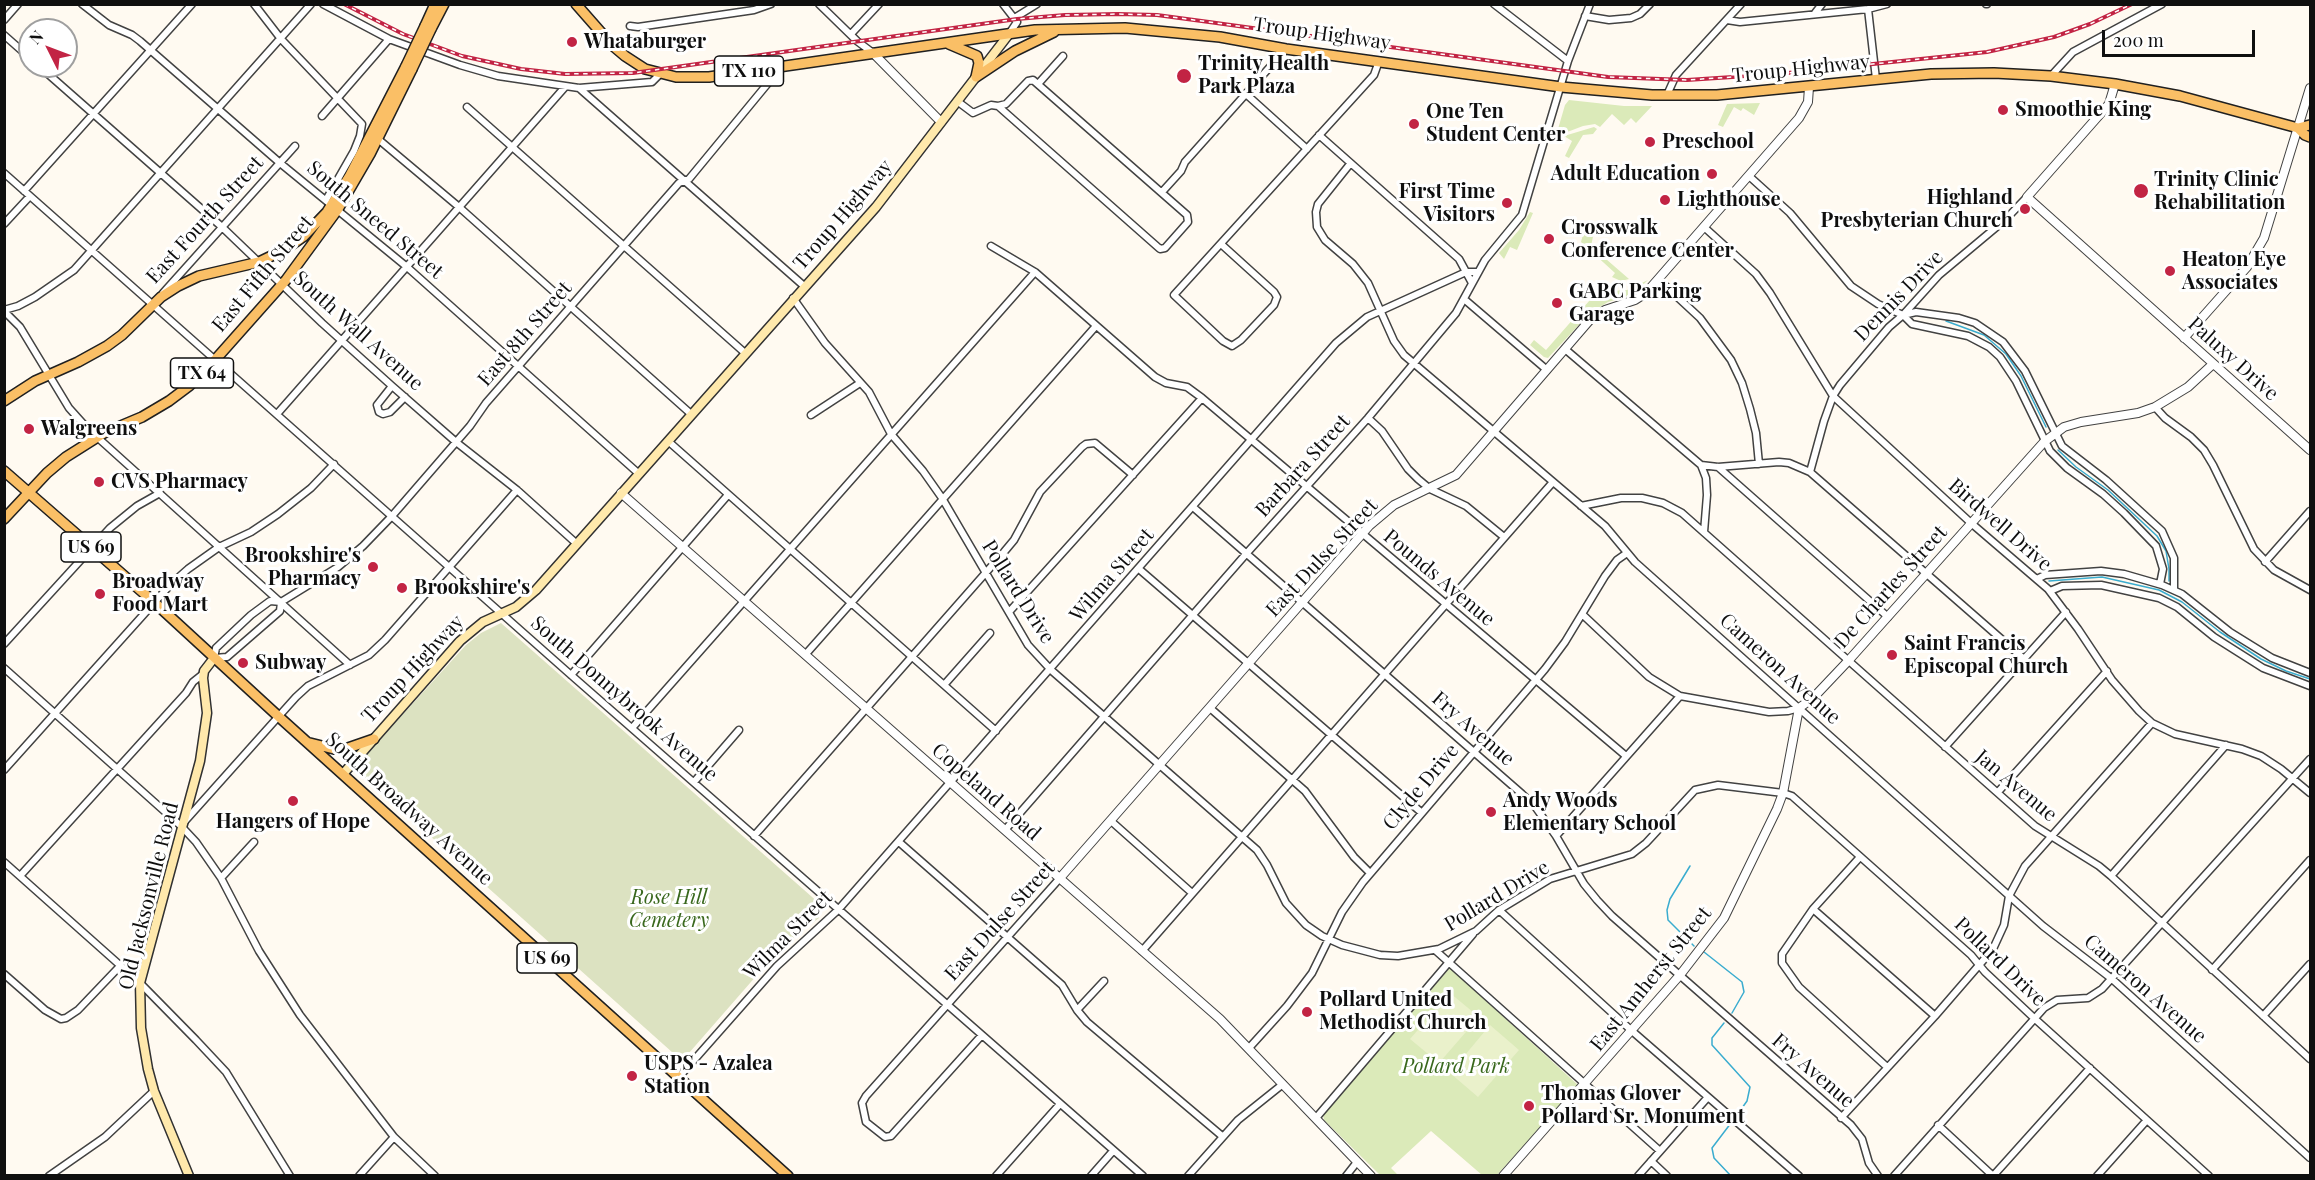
<!DOCTYPE html>
<style>
body{margin:0}
#map{position:relative;width:2315px;height:1180px;overflow:hidden;background:#fffaf1;font-family:"Playfair Display",serif}
canvas{display:block}
.frame{position:absolute;inset:0;border:6px solid #0f0f0f;pointer-events:none}
.north{position:absolute;left:18px;top:18px;width:60px;height:60px;box-sizing:border-box;background:#fff;border:2px solid #9f9f9f;border-radius:50%;rotate:312deg;font-size:16px;font-weight:700;line-height:24px;text-align:center;color:#0f0f0f}
.north::after{content:'';display:block;margin:auto;width:21px;height:27px;background:#c22444;clip-path:polygon(50% 0,100% 100%,50% 72%,0 100%)}
.scale{position:absolute;left:2102px;top:30px;width:153px;height:27px;box-sizing:border-box;border:3px solid #0f0f0f;border-top:0;padding-left:8px;font-size:18px;line-height:21px;white-space:nowrap;color:#0f0f0f;-webkit-text-stroke:4px #fff;paint-order:stroke}
</style>
<div id="map">
<canvas width="2315" height="1180"></canvas>
<div class="frame"></div>
<div class="north">N</div>
<div class="scale">200 m</div>
</div>
<script>
const context = document.querySelector('canvas').getContext('2d');
context.lineJoin = 'round';
function paint(path, color) { context.fillStyle = color; context.fill(path, 'evenodd'); }
const toPath = rows => new Path2D(rows.map(r => 'M' + r).join(''));
function stroke(path, color, width, dash) { context.strokeStyle = color; context.lineWidth = width; context.lineCap = dash ? 'butt' : 'round'; context.setLineDash(dash || []); context.stroke(path); }
function label(font, color, halo, rows, align = 'center') {
  context.font = font + ' "Playfair Display",serif'; context.lineWidth = 6; context.setLineDash([]); context.textBaseline = 'middle'; context.strokeStyle = halo; context.fillStyle = color; for (const [text, x, y, turn = 0] of rows) {
    context.save(); context.translate(x, y); context.rotate((+turn || 0) * Math.PI / 180); context.textAlign = isNaN(turn) ? turn : align; if (halo) context.strokeText(text, 0, 0); context.fillText(text, 0, 0); context.restore();
  }
}
paint(toPath([
 [1569,100,1624,106,1652,106,1636,123,1631,118,1624,125,1612,114,1600,127,1595,124,1583,126,1562,134,1558,129,1565,105],
 [1760,103,1754,115,1743,108,1741,111,1734,107,1723,127,1718,125,1727,104],
 [1594,127,1597,129,1593,134,1583,135,1569,158,1565,156,1572,141,1564,136],
 [1530,212,1533,213,1517,250,1510,247,1504,259,1499,253,1519,230],
 [1589,227,1594,232,1591,246,1629,279,1621,281,1612,277,1615,273,1581,242,1584,231],
 [1648,280,1632,295,1608,302,1590,313,1548,358,1544,357,1530,345,1534,340,1546,350,1597,292,1627,290],
 [1450,968,1578,1085,1497,1175,1482,1175,1431,1131,1391,1168,1397,1174,1395,1175,1380,1175,1324,1120,1323,1114]
]), '#dbeab9');
paint(toPath([
 [501,623,820,904,819,918,802,931,800,928,796,931,798,934,771,959,682,1061,354,768,466,645,481,633]
]), '#dce2c1');
paint(toPath([
 [1450,993,1479,1017,1439,1063,1410,1039],
 [1490,1025,1519,1050,1478,1097,1450,1073]
]), '#eaf1cb');
stroke(toPath([
 [1946,321,1984,335,2006,354,2021,376,2046,427],
 [2058,450,2076,467,2108,490,2157,536,2166,551,2169,569,2169,581],
 [2049,581,2102,577,2159,590,2182,602,2220,632,2261,659,2286,671,2310,679],
 [1690,866,1670,899,1667,910,1668,920,1694,946],
 [1704,952,1742,982,1744,992,1732,1013],
 [1724,1023,1712,1038,1712,1045,1750,1087,1747,1101,1737,1115],
 [1731,1123,1712,1148,1714,1158,1731,1176]
]), '#3aaccf', 1.5);
const minor = toPath([
 [82,4,109,25,132,35,140,41,280,163,407,267,638,473],
 [254,4,281,39,362,124,360,136,354,151,326,200],
 [323,4,389,39,460,65,498,76,579,88,652,82,660,74],
 [819,4,857,41,873,53],
 [1003,4,1017,22,1009,34],
 [1494,4,1568,61],
 [1986,4,1987,4],
 [1868,9,1876,79],
 [1815,13,1822,4],
 [1585,16,1609,20,1631,18,1640,14,1650,4],
 [1016,17,1037,4],
 [4,20,18,4],
 [1727,20,1740,22,1868,9,1887,4],
 [630,26,638,27,754,10,771,4],
 [851,34,879,4],
 [4,35,30,58],
 [39,66,222,227,322,323,392,386,456,442,517,490,577,544],
 [2051,76,2073,52,2162,4],
 [1038,84,1063,56],
 [579,88,804,286],
 [1246,94,1307,149],
 [1667,95,1676,75,1741,4],
 [957,101,973,113,991,105,998,106,1160,249,1165,248,1188,222,1187,215,1033,80,1028,81,1006,104,998,106],
 [467,107,745,353],
 [322,116,389,39],
 [1319,135,1459,259,1472,283],
 [378,139,459,207,691,414],
 [1350,164,1318,204,1316,212,1317,227,1325,240,1353,264,1368,283,1394,341,1404,355,1605,526,1635,562,2043,926,2112,979,2310,1158],
 [4,173,571,675,1143,1176],
 [1749,176,1790,213,1851,286,1878,304,1903,315],
 [24,191,192,4],
 [1162,192,1181,171,1185,162,1286,49],
 [4,224,30,196],
 [1704,227,1756,274,1770,293,1833,396,1971,523,2048,589,2078,629,2112,680,2139,711,2152,723,2175,734,2242,749,2261,756,2281,769,2310,793],
 [1221,244,1274,292,1277,297,1274,305,1241,340,1232,346,1223,341,1174,295,1374,75,1379,61],
 [991,246,1035,272,1155,377,1166,383,1187,387,1202,398,1626,756],
 [1658,279,1700,318,1731,360,1742,383,1750,409,1756,433,1759,464],
 [163,293,295,146],
 [793,298,825,343,869,392,891,434,923,471,942,498,1028,645,1051,670,1257,850,1267,865,1286,903,1306,925,1322,936,1342,945,1380,955,1398,956,1439,949,1476,931,1499,910,1550,879,1632,854,1646,843,1695,790,1718,785,1783,793,1792,796,1971,955,1985,972,2034,1018,2209,1176],
 [1464,299,1547,370],
 [4,310,18,306,35,297,74,270,311,4],
 [4,311,20,327,69,408,87,428,350,665],
 [1565,349,1701,465,1718,467,1779,462,1789,463,1810,472,2023,658],
 [392,386,377,405,379,412,383,414,390,412,405,397],
 [2155,407,2165,418,2191,437,2204,450,2213,465,2254,549,2274,570,2310,590],
 [277,414,565,87],
 [811,415,860,383],
 [1368,418,1382,431,1408,469,1418,479,1430,489,1466,506,1504,537],
 [668,441,996,731],
 [1701,465,1706,478,1707,495,1704,532],
 [1718,467,1888,617],
 [1810,472,1824,421,1833,396,1840,385,1889,327,1903,315,1939,275,2006,219,2027,197],
 [1581,506,1621,498,1642,498,1663,503,1682,513,2035,826,2099,866,2111,876,2310,1059],
 [1193,507,1522,794,1534,805,1556,836,1584,884,1597,900,1612,916,1851,1125,1862,1139,1869,1163,1878,1176],
 [2265,562,2310,511],
 [1139,569,1422,813],
 [2037,579,2045,575,2101,571,2124,574,2162,585,2182,594,2230,632,2272,658,2310,673],
 [2160,584,2163,569,2156,546,2124,513,2103,494,2067,468,2050,451,2016,381,2000,357,1989,347,1968,336,1912,324,1903,315,1916,312,1959,318,1975,323,2003,342,2025,371,2062,446,2106,480,2162,531,2174,558,2174,590],
 [2050,591,2062,586,2101,585,2159,598,2177,607,2214,637,2263,668,2310,686],
 [281,602,280,611,227,657,214,658,216,648,251,615,270,601,281,602,338,567,363,546,392,516,470,426,486,403,679,183,689,179,769,82,770,68],
 [1009,612,1202,398],
 [1582,614,1649,677,1680,696,1769,712,1788,711,1799,708],
 [4,644,110,528,137,506,160,493],
 [805,655,1096,326],
 [4,668,181,826,196,842,221,878,259,951,300,1015,394,1137,435,1176],
 [571,675,727,496],
 [944,685,990,633],
 [1210,708,1305,791,1354,857,1370,873],
 [632,728,1035,272],
 [1945,747,2066,612],
 [4,770,171,584,188,569,219,547,251,532,278,514,311,488,334,464],
 [694,782,739,730],
 [1998,792,2107,671],
 [185,821,296,697,308,686,369,655,385,640,517,490],
 [1111,821,1192,893],
 [1005,830,1246,554,1368,418,1456,313,1485,260,1522,215,1568,61,1590,4],
 [754,836,1004,552,1014,540,1040,492,1082,447,1086,444,1095,443,1133,475],
 [1556,836,1680,696],
 [899,842,1062,985,1077,1010,1087,1022,1222,1136],
 [1860,857,1813,909,1782,954,1782,963,1799,987,1887,1067],
 [4,862,140,983,196,1040,226,1072,290,1176],
 [20,876,186,693,193,682,203,674],
 [2111,876,2226,745],
 [221,878,254,842],
 [1813,909,1935,1016],
 [1499,910,1632,1031,1799,1176],
 [1435,950,1660,1151],
 [1142,951,1553,482],
 [2212,970,2310,860],
 [4,974,45,1010,61,1019,66,1018,78,1010,120,966],
 [1077,1010,1104,981],
 [2263,1016,2310,964],
 [982,1035,891,1136,885,1137,866,1122,862,1103,866,1096,1060,878],
 [1249,1048,1287,1006,1312,973,1342,912,1363,882,1545,669,1565,642,1605,576,1617,560,1627,553],
 [679,1077,777,966,838,910,1336,343,1367,317,1466,272,1478,272],
 [1316,1118,1473,934],
 [1841,1118,1935,1016,1993,949,2004,925,2009,896,2025,866,2152,723],
 [1938,1125,1993,1176],
 [1651,1161,1667,1176],
 [49,1176,105,1137,154,1091],
 [359,1176,394,1137],
 [996,1176,1060,1104],
 [1091,1176,1113,1151],
 [1188,1176,1238,1120,1283,1084],
 [1346,1176,1357,1162],
 [1638,1176,1708,1097],
 [1894,1176,2044,1008,2057,1000,2088,998,2102,989,2310,759],
 [1993,1176,2090,1068],
 [2097,1176,2147,1120]
]);
const tertiary = toPath([
 [873,53,941,122],
 [2115,84,2109,104,2027,197,2310,450],
 [2184,338,2247,267,2264,238,2310,88],
 [621,493,1220,1019,1371,1176],
 [1060,878,1369,526,1394,505,1456,475,1589,321,1605,310,1635,300,1646,293,1799,118,1808,102,1809,87],
 [1503,1176,1680,975,1724,918,1777,809,1783,793,1799,708,1813,698,1849,660,2044,442,2064,427,2081,422,2138,413,2155,407,2188,387,2213,364]
]);
const secondary = toPath([
 [343,774,460,641,483,622,516,607,536,590,876,207,1009,34],
 [189,1176,154,1091,148,1069,141,1028,140,983,200,761,207,713,203,678,204,671,214,658]
]);
const primary = toPath([
 [576,4,612,45,625,56,645,69,676,77,709,77,1035,30,1125,28,1220,37,1286,49,1561,87,1652,95,1717,95,1931,74,1994,73,2051,76,2115,84,2180,96,2298,128,2305,135,2310,137],
 [425,26,435,4],
 [431,29,444,4],
 [949,44,977,56,979,63,976,77],
 [976,77,1015,51,1054,32],
 [2298,128,2310,125],
 [4,401,35,381,78,362,107,346,122,335,161,297,178,286,199,276,259,262,284,250,304,236,327,212,349,177,406,66],
 [4,471,154,602,278,716,788,1176],
 [4,519,47,473,66,457,104,433,142,417,169,401,189,386,215,360,286,280,338,209,370,154,412,69],
 [310,743,334,749,348,748,374,739]
]);
stroke(minor, '#424242', 9);
stroke(tertiary, '#424242', 10);
stroke(secondary, '#313131', 11);
stroke(primary, '#202020', 12);
stroke(minor, '#fff', 6);
stroke(tertiary, '#fff', 8);
stroke(secondary, '#ffe9ac', 8);
stroke(primary, '#fabf66', 9);
const rail = toPath([
 [344,4,403,34,462,56,521,69,565,74,633,73,1017,19,1065,15,1118,14,1157,15,1209,22,1608,77,1687,80,1778,74,1987,52,2054,37,2090,24,2132,4]
]);
stroke(rail, '#c22444', 4);
stroke(rail, '#fff', 1.5, [4.5]);
const primaryBridge = toPath([
 [406,66,425,26],
 [412,69,431,29]
]);
stroke(primaryBridge, '#202020', 12, []);
stroke(primaryBridge, '#fabf66', 9);
for (const [x, y, r, color] of [
 [572,42,6,"#c22444"],
 [1184,76,8,"#c22444"],
 [2003,110,6,"#c22444"],
 [1414,124,6,"#c22444"],
 [1650,142,6,"#c22444"],
 [1712,174,6,"#c22444"],
 [2141,191,8,"#c22444"],
 [1665,200,6,"#c22444"],
 [1507,203,6,"#c22444"],
 [2025,209,6,"#c22444"],
 [1549,239,6,"#c22444"],
 [2170,271,6,"#c22444"],
 [1557,303,6,"#c22444"],
 [29,429,6,"#c22444"],
 [99,482,6,"#c22444"],
 [373,567,6,"#c22444"],
 [402,588,6,"#c22444"],
 [100,594,6,"#c22444"],
 [1892,655,6,"#c22444"],
 [243,663,6,"#c22444"],
 [293,801,6,"#c22444"],
 [1491,812,6,"#c22444"],
 [1307,1012,6,"#c22444"],
 [632,1076,6,"#c22444"],
 [1529,1106,6,"#c22444"]
]) { const dot = new Path2D(); dot.arc(x, y, r, 0, 2 * Math.PI); context.fillStyle = color; context.fill(dot); stroke(dot, '#fff', 2); }
for (const [x, y, w] of [
 [749,71,69],
 [202,373,63],
 [91,547,60],
 [547,958,60]
]) { const box = new Path2D(); box.roundRect(x - w / 2, y - 15, w, 30, 4.5); context.fillStyle = '#fff'; context.fill(box); stroke(box, '#0f0f0f', 1.5); }
label('bold 18px', '#0f0f0f', null, [
 ["TX 110",749,71],
 ["TX 64",202,373],
 ["US 69",91,547],
 ["US 69",547,958]
]);
label('20px', '#0f0f0f', '#fff', [
 ["Troup Highway",1322,34,8],
 ["Troup Highway",1801,69,-6],
 ["Troup Highway",843,215,-49],
 ["East Fourth Street",205,220,-48],
 ["South Sneed Street",375,220,40],
 ["East Fifth Street",263,274,-50],
 ["Dennis Drive",1899,296,-46],
 ["South Wall Avenue",358,331,42],
 ["East 8th Street",525,334,-49],
 ["Paluxy Drive",2233,359,42],
 ["Barbara Street",1303,466,-48],
 ["Birdwell Drive",2000,525,41],
 ["East Dulse Street",1322,558,-47],
 ["Wilma Street",1112,575,-49],
 ["Pounds Avenue",1439,578,40],
 ["De Charles Street",1891,587,-48],
 ["Pollard Drive",1018,592,58],
 ["Troup Highway",413,669,-47],
 ["Cameron Avenue",1780,669,42],
 ["South Donnybrook Avenue",624,699,41],
 ["Fry Avenue",1473,729,41],
 ["Jan Avenue",2016,786,40],
 ["Clyde Drive",1421,787,-50],
 ["Copeland Road",986,792,41],
 ["South Broadway Avenue",409,809,42],
 ["Old Jacksonville Road",149,896,-76],
 ["Pollard Drive",1497,896,-31],
 ["East Dulse Street",1000,921,-48],
 ["Wilma Street",788,935,-45],
 ["Pollard Drive",2000,962,44],
 ["East Amherst Street",1651,979,-51],
 ["Cameron Avenue",2145,989,41],
 ["Fry Avenue",1813,1071,41]
]);
label('bold 20px', '#0f0f0f', '#fff', [
 ["Whataburger",584,42],
 ["Trinity Health",1198,64],
 ["Park Plaza",1198,87],
 ["Smoothie King",2015,110],
 ["One Ten",1426,112],
 ["Student Center",1426,135],
 ["Preschool",1662,142],
 ["Adult Education",1700,174,"right"],
 ["Trinity Clinic",2154,180],
 ["Rehabilitation",2154,203],
 ["First Time",1495,192,"right"],
 ["Visitors",1495,215,"right"],
 ["Highland",2013,198,"right"],
 ["Presbyterian Church",2013,221,"right"],
 ["Lighthouse",1677,200],
 ["Crosswalk",1561,228],
 ["Conference Center",1561,251],
 ["Heaton Eye",2182,260],
 ["Associates",2182,283],
 ["GABC Parking",1569,292],
 ["Garage",1569,315],
 ["Walgreens",41,429],
 ["CVS Pharmacy",111,482],
 ["Brookshire's",361,556,"right"],
 ["Pharmacy",361,579,"right"],
 ["Broadway",112,582],
 ["Food Mart",112,605],
 ["Brookshire's",414,588],
 ["Saint Francis",1904,644],
 ["Episcopal Church",1904,667],
 ["Subway",255,663],
 ["Andy Woods",1503,801],
 ["Elementary School",1503,824],
 ["Hangers of Hope",293,822,"center"],
 ["Pollard United",1319,1000],
 ["Methodist Church",1319,1023],
 ["USPS - Azalea",644,1064],
 ["Station",644,1087],
 ["Thomas Glover",1541,1094],
 ["Pollard Sr. Monument",1541,1117]
], 'left');
label('italic 20px', '#39681d', '#fff', [
 ["Rose Hill",669,898],
 ["Cemetery",669,921],
 ["Pollard Park",1456,1067]
]);
</script>
